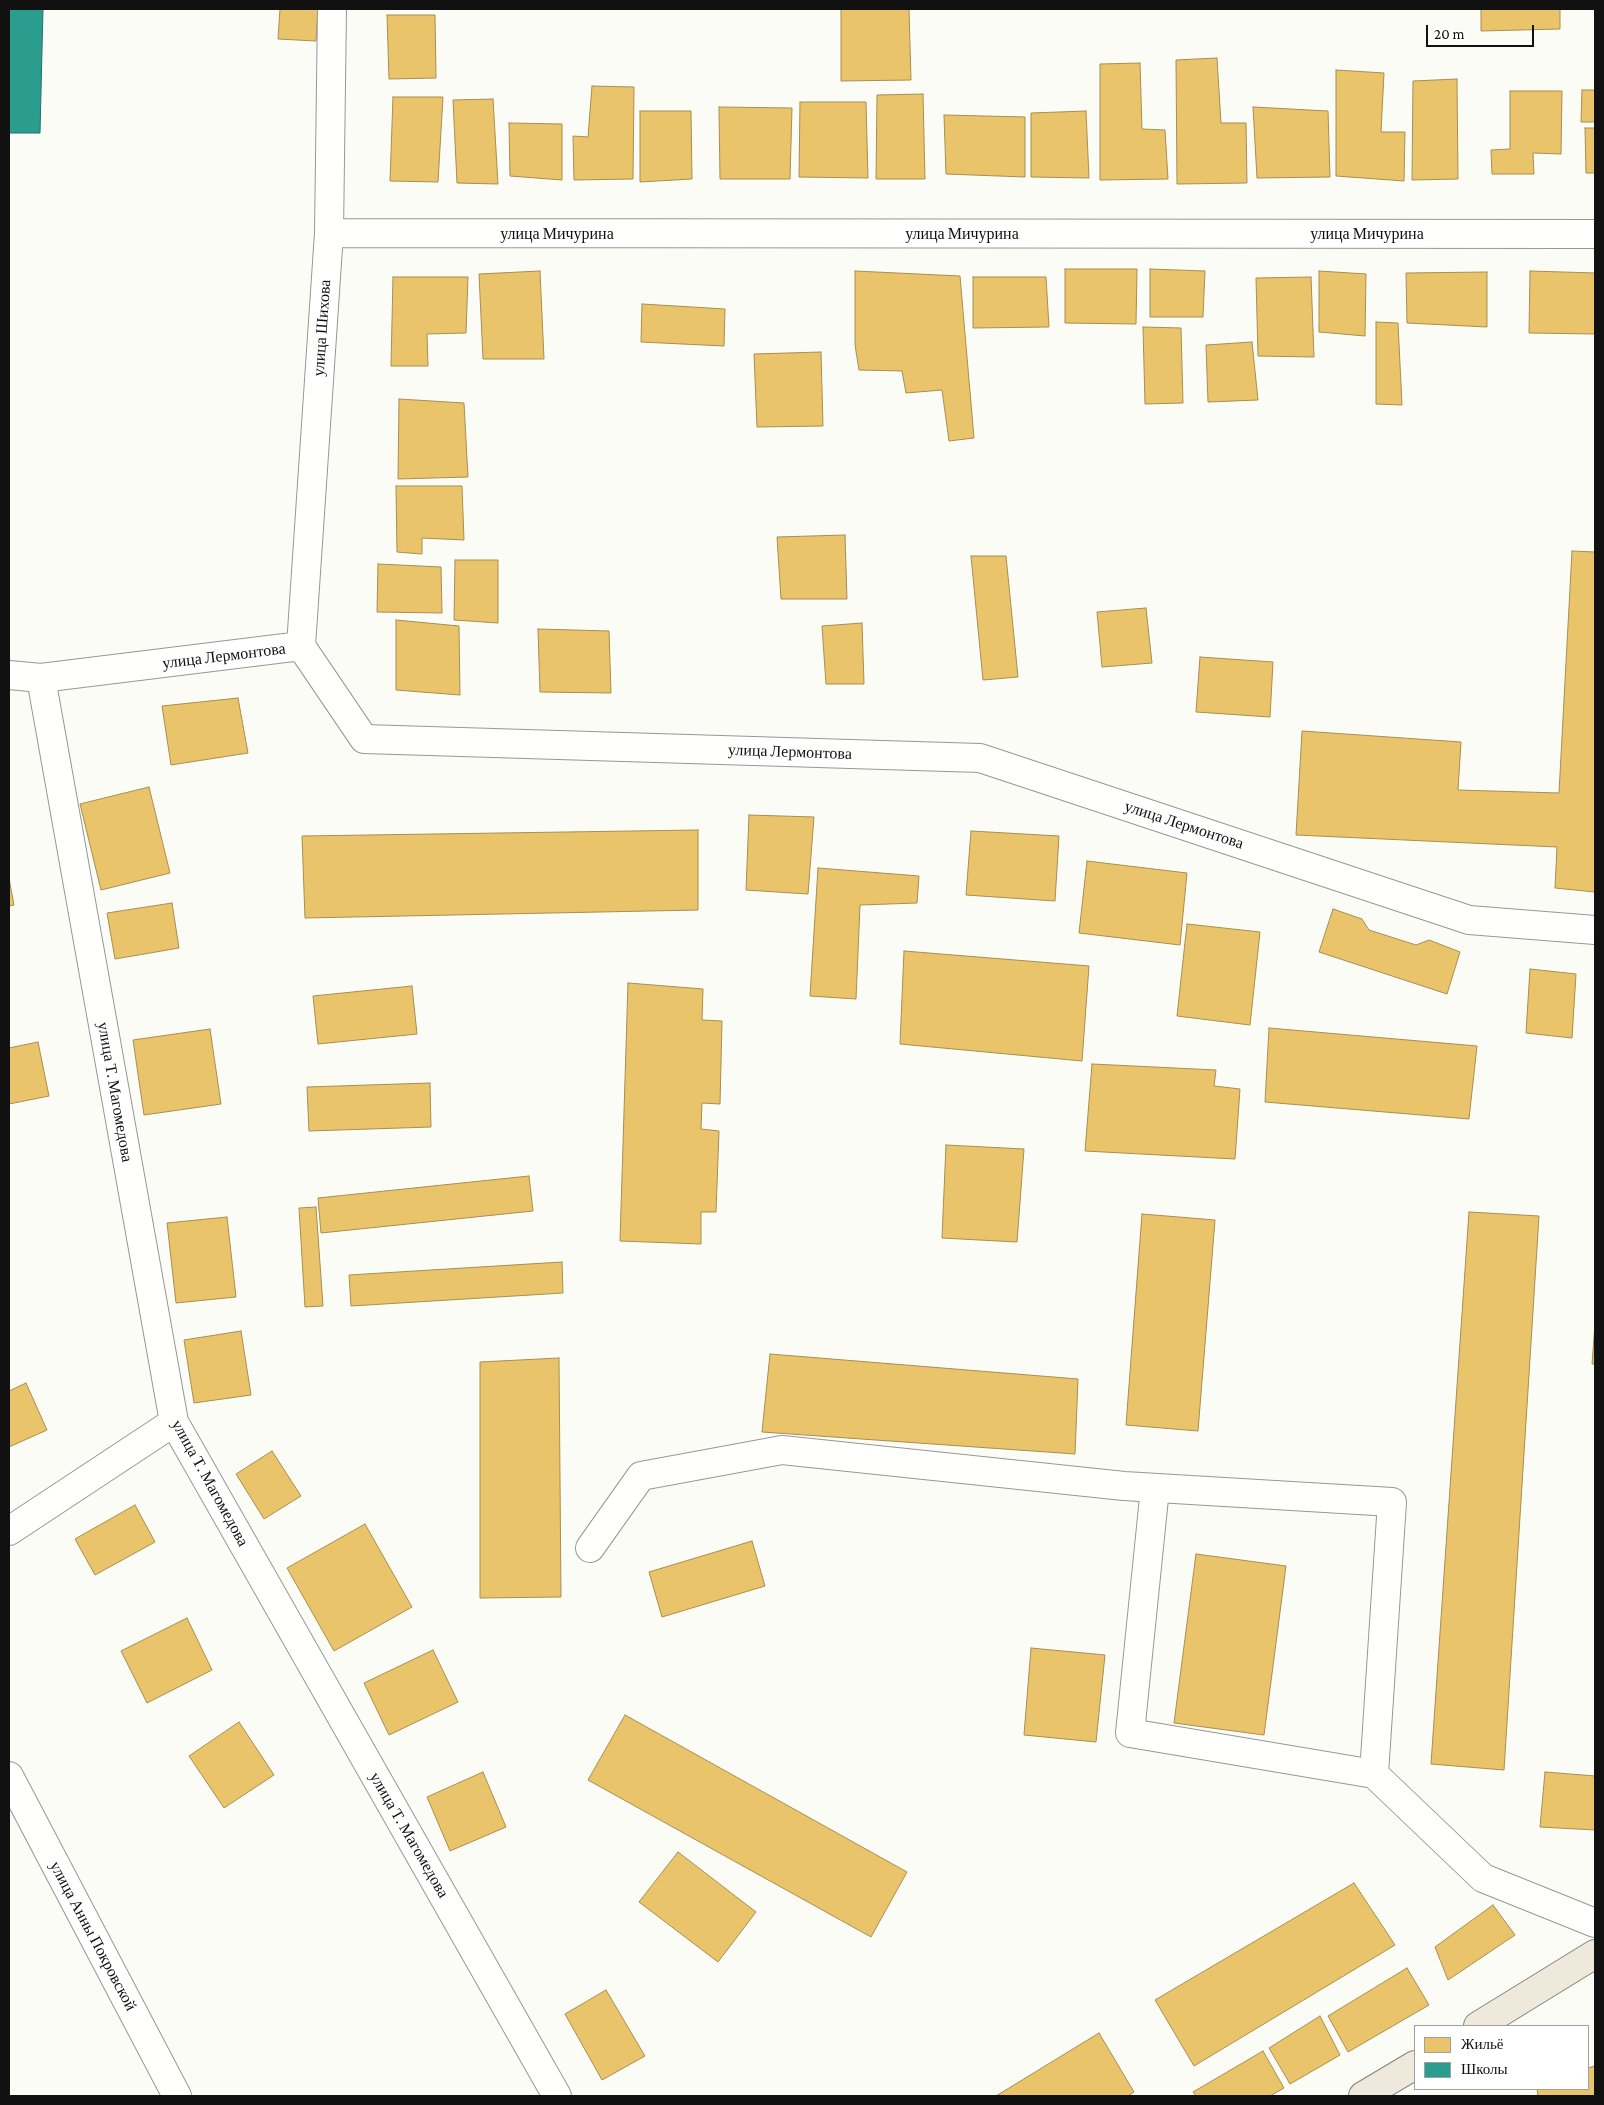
<!DOCTYPE html>
<meta charset="utf-8">
<style>
body{margin:0}
#map{position:relative;width:1604px;height:2105px;overflow:hidden;background:#fcfcf7;font-family:"Crimson Pro",serif}
canvas{display:block}
.frame{position:absolute;inset:0;border:10px solid #111;pointer-events:none}
.legend{position:absolute;left:1414px;top:2025px;width:175px;height:65px;box-sizing:border-box;background:#fff;border:1px solid #a0a0a0;margin:0;padding:6px 9px;list-style:none;font-size:15px;color:#111}
.legend li{display:flex;align-items:center;gap:10px;height:25px}
.legend b{width:25px;border:1px solid #a0a0a0}
.scale{position:absolute;left:1426px;top:25px;width:108px;height:22px;box-sizing:border-box;border:2px solid #111;border-top:0;padding-left:6px;font-size:15px;line-height:18px;white-space:nowrap;color:#111;-webkit-text-stroke:4px #fff;paint-order:stroke}
</style>
<div id="map">
<canvas width="1604" height="2105"></canvas>
<div class="frame"></div>
<ul class="legend">
<li><b style="height:14px;background:#e9c46a"></b>Жильё</li>
<li><b style="height:14px;background:#2a9d8f"></b>Школы</li>
</ul>
<div class="scale">20 m</div>
</div>
<script>
const context = document.querySelector('canvas').getContext('2d');
context.lineJoin = 'round';
function paint(path, color) { context.fillStyle = color; context.fill(path, 'evenodd'); }
const toPath = rows => new Path2D(rows.map(r => 'M' + r).join(''));
function stroke(path, color, width, dash) { context.strokeStyle = color; context.lineWidth = width; context.lineCap = dash ? 'butt' : 'round'; context.setLineDash(dash || []); context.stroke(path); }
function label(font, color, halo, rows, align = 'center') {
  context.font = font + ' "Crimson Pro",serif'; context.lineWidth = 5; context.setLineDash([]); context.textBaseline = 'middle'; context.strokeStyle = halo; context.fillStyle = color; for (const [text, x, y, turn = 0] of rows) {
    context.save(); context.translate(x, y); context.rotate((+turn || 0) * Math.PI / 180); context.textAlign = isNaN(turn) ? turn : align; if (halo) context.strokeText(text, 0, 0); context.fillText(text, 0, 0); context.restore();
  }
}
const homes = toPath([
 [280,9,318,9,316,41,278,39,280,9],
 [841,9,909,9,911,80,841,81,841,9],
 [1481,9,1560,9,1560,29,1481,31,1481,9],
 [387,15,435,15,436,78,389,79,387,15],
 [1217,58,1221,123,1246,123,1247,183,1177,184,1176,60,1217,58],
 [1140,63,1142,129,1165,130,1168,179,1100,180,1100,64,1140,63],
 [1336,70,1384,73,1381,132,1405,132,1404,181,1336,176,1336,70],
 [1457,79,1458,179,1412,180,1413,81,1457,79],
 [592,86,634,87,633,179,574,180,573,136,588,137,592,86],
 [1582,90,1595,90,1595,122,1581,122,1582,90],
 [1510,91,1562,91,1561,154,1533,153,1534,174,1492,174,1491,150,1510,149,1510,91],
 [923,94,925,179,876,179,877,95,923,94],
 [393,97,443,97,438,182,390,181,393,97],
 [493,99,498,184,457,183,453,100,493,99],
 [800,102,866,102,868,178,799,177,800,102],
 [719,107,792,108,790,179,720,179,719,107],
 [1253,107,1328,111,1330,177,1257,178,1253,107],
 [640,111,691,111,692,179,640,182,640,111],
 [1086,111,1089,178,1031,177,1031,113,1086,111],
 [944,115,1025,117,1025,177,946,174,944,115],
 [509,123,562,124,562,180,510,176,509,123],
 [1585,128,1595,128,1595,173,1586,173,1585,128],
 [1065,269,1137,269,1136,324,1065,323,1065,269],
 [1150,269,1205,271,1203,317,1150,317,1150,269],
 [540,271,544,359,483,359,479,274,540,271],
 [855,271,960,276,974,438,949,441,942,390,906,393,902,371,859,370,855,345,855,271],
 [1319,271,1366,274,1365,336,1319,332,1319,271],
 [1530,271,1595,273,1595,334,1529,333,1530,271],
 [1487,272,1487,327,1407,323,1406,273,1487,272],
 [393,277,468,277,466,333,427,334,428,366,391,366,393,277],
 [973,277,1046,277,1049,327,973,328,973,277],
 [1311,277,1314,357,1258,356,1256,278,1311,277],
 [642,304,725,309,724,346,641,342,642,304],
 [1376,322,1398,323,1402,405,1376,404,1376,322],
 [1143,327,1181,328,1183,403,1145,404,1143,327],
 [1252,342,1258,400,1208,402,1206,345,1252,342],
 [821,352,823,426,757,427,754,354,821,352],
 [399,399,464,403,468,477,398,479,399,399],
 [396,486,462,486,464,540,422,538,422,554,397,552,396,486],
 [845,535,847,599,781,599,777,537,845,535],
 [1572,551,1595,552,1595,892,1555,888,1557,847,1296,835,1302,731,1461,742,1458,790,1559,793,1572,551],
 [971,556,1006,556,1018,677,983,680,971,556],
 [455,560,498,560,498,623,454,620,455,560],
 [378,564,441,567,442,613,377,612,378,564],
 [1146,608,1152,663,1102,667,1097,612,1146,608],
 [396,620,459,626,460,695,396,690,396,620],
 [862,623,864,684,826,684,822,626,862,623],
 [538,629,609,631,611,693,540,692,538,629],
 [1200,657,1273,662,1270,717,1196,712,1200,657],
 [238,698,248,753,171,765,162,706,238,698],
 [149,787,170,873,101,890,80,804,149,787],
 [749,815,814,817,808,894,746,890,749,815],
 [698,830,698,910,305,918,302,836,698,830],
 [971,831,1059,836,1055,901,966,895,971,831],
 [1087,861,1187,873,1180,945,1079,933,1087,861],
 [818,868,919,876,917,903,860,905,856,999,810,996,818,868],
 [9,878,14,905,9,906,9,878],
 [172,903,179,948,115,959,107,913,172,903],
 [1333,909,1362,919,1369,930,1416,945,1429,940,1460,952,1447,994,1319,952,1333,909],
 [1187,924,1260,932,1250,1025,1177,1016,1187,924],
 [904,951,1089,966,1082,1061,900,1044,904,951],
 [1530,969,1576,974,1572,1038,1526,1033,1530,969],
 [628,983,703,989,702,1020,722,1021,720,1104,702,1103,701,1129,719,1131,716,1212,701,1212,701,1244,620,1241,628,983],
 [412,986,417,1034,318,1044,313,996,412,986],
 [1269,1028,1477,1046,1469,1119,1265,1102,1269,1028],
 [210,1029,221,1104,144,1115,133,1040,210,1029],
 [38,1042,49,1096,9,1104,9,1048,38,1042],
 [1092,1064,1216,1070,1214,1086,1240,1089,1235,1159,1085,1151,1092,1064],
 [430,1083,431,1127,309,1131,307,1087,430,1083],
 [946,1145,1024,1149,1017,1242,942,1238,946,1145],
 [529,1176,533,1211,321,1233,318,1198,529,1176],
 [316,1207,323,1306,305,1307,299,1208,316,1207],
 [1469,1212,1539,1216,1504,1770,1431,1764,1469,1212],
 [1142,1214,1215,1220,1198,1431,1126,1425,1142,1214],
 [227,1217,236,1297,176,1303,167,1223,227,1217],
 [562,1262,563,1293,351,1306,349,1275,562,1262],
 [1595,1324,1595,1364,1592,1364,1595,1324],
 [241,1331,251,1395,194,1403,184,1340,241,1331],
 [770,1354,1078,1379,1075,1454,762,1432,770,1354],
 [559,1358,561,1597,480,1598,480,1362,559,1358],
 [26,1383,47,1430,9,1447,9,1391,26,1383],
 [272,1451,301,1496,264,1519,236,1474,272,1451],
 [135,1505,155,1542,95,1575,75,1539,135,1505],
 [365,1524,412,1607,334,1651,287,1568,365,1524],
 [752,1541,765,1586,662,1617,649,1572,752,1541],
 [1196,1554,1286,1566,1264,1735,1174,1723,1196,1554],
 [187,1618,212,1670,147,1703,121,1651,187,1618],
 [1031,1648,1105,1655,1096,1742,1024,1735,1031,1648],
 [433,1650,458,1702,389,1735,364,1683,433,1650],
 [625,1715,907,1872,871,1937,588,1780,625,1715],
 [239,1722,274,1775,224,1808,189,1756,239,1722],
 [483,1772,506,1827,450,1851,427,1797,483,1772],
 [1545,1772,1595,1776,1595,1830,1540,1827,1545,1772],
 [678,1852,756,1912,718,1962,639,1902,678,1852],
 [1354,1883,1395,1945,1194,2066,1155,2000,1354,1883],
 [1493,1905,1515,1935,1448,1980,1435,1947,1493,1905],
 [1407,1968,1429,2005,1348,2052,1328,2016,1407,1968],
 [606,1990,645,2056,602,2080,565,2014,606,1990],
 [1320,2016,1340,2055,1290,2084,1269,2048,1320,2016],
 [1099,2033,1134,2092,1128,2096,996,2096,1099,2033],
 [1263,2051,1284,2088,1270,2096,1196,2096,1193,2092,1263,2051],
 [1595,2066,1595,2096,1538,2096,1537,2089,1588,2089,1588,2068,1595,2066]
]);
paint(homes, '#e9c46a');
stroke(homes, '#a88e4f', 1);
const schools = toPath([
 [9,9,43,9,40,133,9,133,9,9]
]);
paint(schools, '#2a9d8f');
stroke(schools, '#227369', 1);
const minor = toPath([
 [329,233,1595,234],
 [301,646,364,739,980,758,1469,920,1595,930],
 [301,646,329,233,332,9],
 [9,675,41,678,301,646],
 [41,678,174,1422,557,2096],
 [1155,1488,1130,1733,1374,1774],
 [9,1531,174,1422],
 [590,1548,641,1476,782,1450,1124,1486,1392,1502,1374,1774,1483,1878,1595,1923],
 [9,1776,177,2096]
]);
const major = toPath([
 [1478,2026,1595,1954],
 [1363,2096,1415,2065]
]);
stroke(minor, '#979795', 30);
stroke(major, '#848482', 30);
stroke(minor, '#fffffe', 28);
stroke(major, '#eee9da', 28);
label('16px', '#111', '#fff', [
 ["улица Мичурина",557,234],
 ["улица Мичурина",962,234],
 ["улица Мичурина",1367,234],
 ["улица Шихова",322,328,-86],
 ["улица Лермонтова",224,656,-7],
 ["улица Лермонтова",790,752,2],
 ["улица Лермонтова",1184,825,18],
 ["улица Т. Магомедова",115,1092,80],
 ["улица Т. Магомедова",210,1483,61],
 ["улица Т. Магомедова",409,1835,60],
 ["улица Анны Покровской",93,1936,62]
]);
</script>
